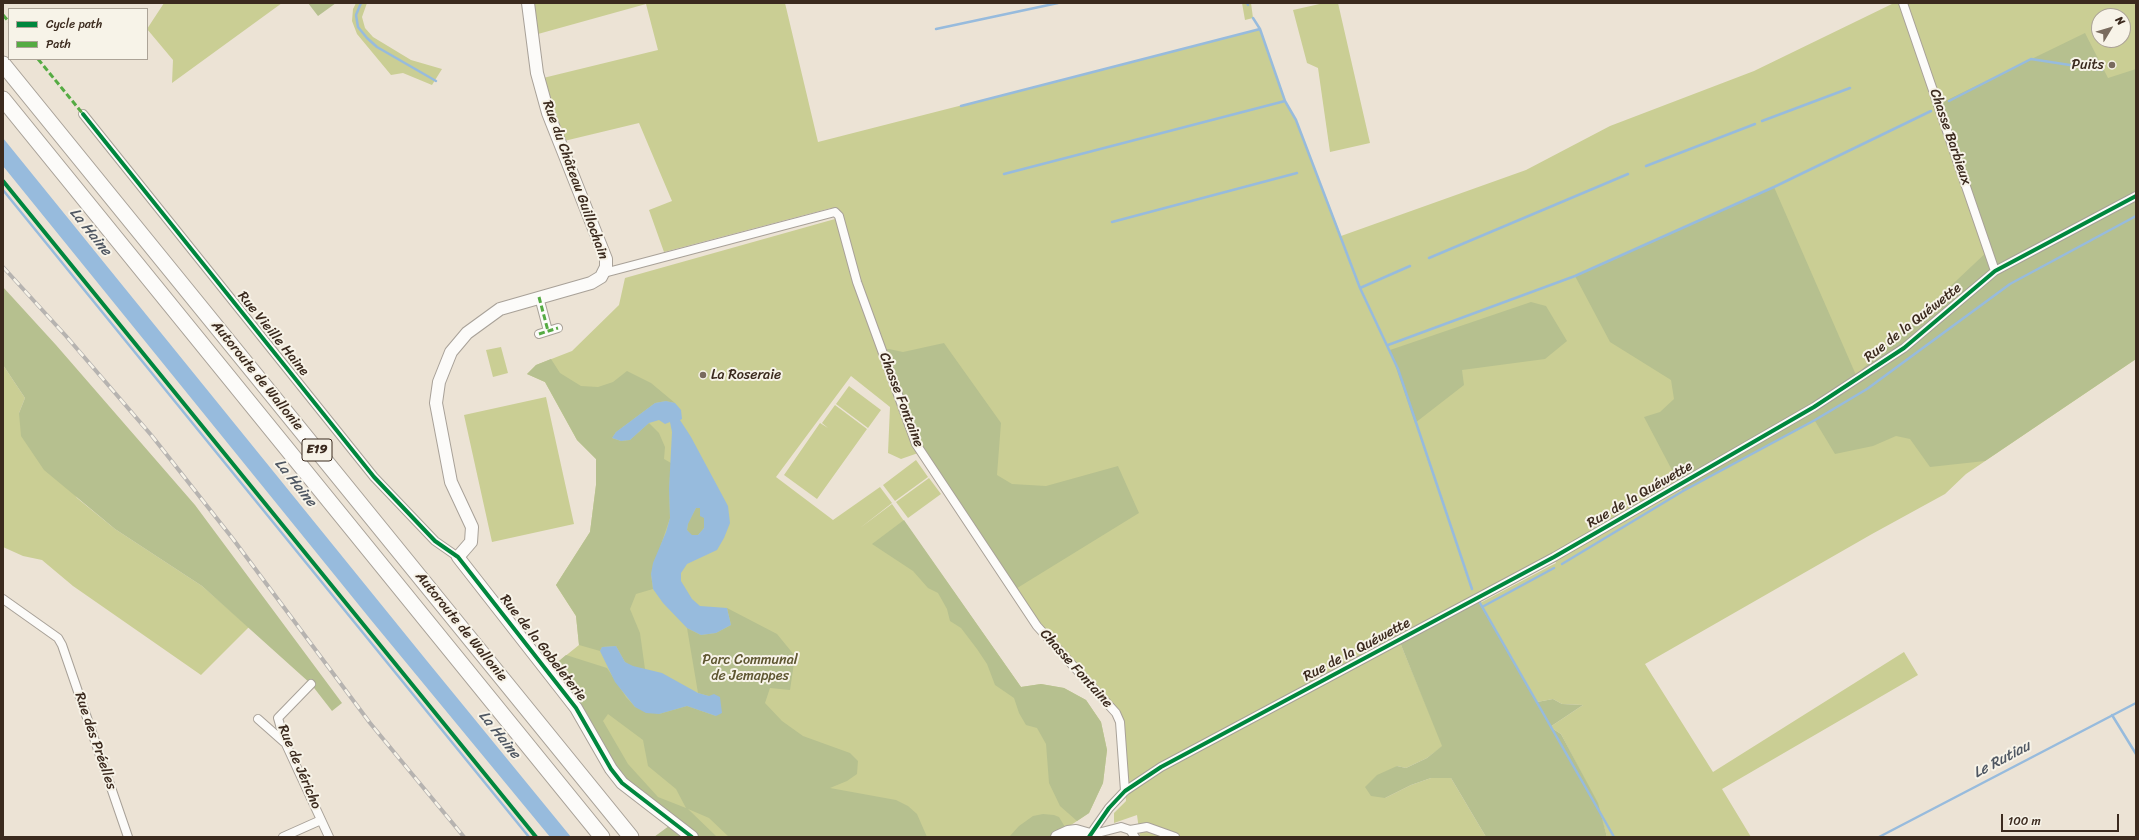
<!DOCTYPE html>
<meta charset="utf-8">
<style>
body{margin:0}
#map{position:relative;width:2139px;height:840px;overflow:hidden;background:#ece3d5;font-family:Sriracha,sans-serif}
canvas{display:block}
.frame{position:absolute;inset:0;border:4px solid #3b2a1e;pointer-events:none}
.legend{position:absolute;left:8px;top:8px;width:140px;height:52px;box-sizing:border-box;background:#f7f3e8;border:1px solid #aca397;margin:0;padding:5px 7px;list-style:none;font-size:12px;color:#3b2a1e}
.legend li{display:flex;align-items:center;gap:8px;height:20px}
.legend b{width:20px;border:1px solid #aca397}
.north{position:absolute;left:2091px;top:8px;width:40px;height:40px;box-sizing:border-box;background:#f7f3e8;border:1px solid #aca397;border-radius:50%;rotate:52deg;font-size:11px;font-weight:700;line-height:16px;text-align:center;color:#3b2a1e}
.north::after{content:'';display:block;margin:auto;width:14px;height:18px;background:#796b5e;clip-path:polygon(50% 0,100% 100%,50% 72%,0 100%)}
.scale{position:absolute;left:2001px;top:814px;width:118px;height:18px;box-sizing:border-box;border:2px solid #3b2a1e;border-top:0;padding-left:5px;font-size:12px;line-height:14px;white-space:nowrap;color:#3b2a1e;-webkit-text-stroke:3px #f7f3e8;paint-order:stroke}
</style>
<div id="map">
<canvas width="2139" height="840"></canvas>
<div class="frame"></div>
<ul class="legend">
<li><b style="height:5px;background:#00873e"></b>Cycle path</li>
<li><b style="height:5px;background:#55ab43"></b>Path</li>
</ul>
<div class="north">N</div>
<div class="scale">100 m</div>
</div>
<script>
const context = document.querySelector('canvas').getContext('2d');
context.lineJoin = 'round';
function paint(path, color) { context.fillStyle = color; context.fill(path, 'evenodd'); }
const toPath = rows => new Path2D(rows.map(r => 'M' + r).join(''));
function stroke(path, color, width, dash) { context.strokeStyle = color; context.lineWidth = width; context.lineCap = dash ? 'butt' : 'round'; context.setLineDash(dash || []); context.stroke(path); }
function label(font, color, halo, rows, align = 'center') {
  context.font = font + ' Sriracha,sans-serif'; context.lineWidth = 4; context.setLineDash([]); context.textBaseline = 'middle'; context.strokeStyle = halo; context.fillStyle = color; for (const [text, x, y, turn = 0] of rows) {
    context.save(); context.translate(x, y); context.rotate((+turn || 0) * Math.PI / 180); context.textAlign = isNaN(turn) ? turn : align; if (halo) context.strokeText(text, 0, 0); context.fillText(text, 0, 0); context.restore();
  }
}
paint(toPath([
 [164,3,282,3,172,83,173,60,147,29],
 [356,3,367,3,362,17,365,28,373,37,411,60,442,69,432,85,403,73,391,75,357,34,352,21,353,9],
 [534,3,785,3,818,142,1260,29,1285,101,1296,120,1341,236,1526,170,1610,126,1754,71,1894,3,2136,3,2136,359,1966,474,1945,494,1872,534,1645,664,1713,772,1904,652,1918,675,1722,789,1751,837,1607,837,1597,803,1561,734,1550,727,1583,705,1562,704,1553,699,1537,702,1480,603,1556,563,1554,558,1399,640,1443,746,1427,758,1406,768,1397,766,1385,798,1411,785,1431,778,1451,778,1486,837,1140,837,1137,815,1114,823,1114,813,1126,801,1120,722,1054,645,921,452,901,459,888,453,890,407,851,376,776,477,833,520,880,487,892,503,860,528,892,504,1021,687,1041,684,1064,688,1086,700,1101,722,1107,750,1103,783,1089,813,1071,825,1068,832,1057,837,695,837,651,804,548,670,579,645,576,616,556,585,590,532,596,485,596,459,577,440,545,382,527,374,536,365,572,351,619,305,625,278,835,219,831,208,664,252,649,210,672,201,639,123,560,142,539,79,658,50,646,4,538,34],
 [2099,16,2123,16,2123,40,2099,40],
 [1242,3,1251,3,1253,18,1245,20],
 [1324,3,1338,3,1370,143,1330,152,1318,68,1307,63,1293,10],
 [501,347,508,373,493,377,486,350],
 [3,365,25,398,19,413,77,498,115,529,202,586,249,627,201,675,73,586,42,560,23,556,3,547],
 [849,386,881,410,868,428,836,404],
 [546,397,574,524,492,542,464,415],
 [835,405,867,429,817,499,784,475,820,423,828,428,822,423],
 [916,460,928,477,895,501,883,485],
 [929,478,941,494,908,518,896,502]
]), '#cace94');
paint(toPath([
 [308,3,336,3,318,16],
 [2085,33,2108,78,2136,69,2136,359,1985,461,1930,467,1910,439,1896,436,1873,446,1835,454,1815,421,1683,491,1644,417,1660,412,1674,399,1671,380,1610,342,1575,276,1774,187,1856,375,1990,249,1939,104],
 [3,287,56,345,195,505,342,703,332,711,311,684,202,586,115,529,44,470,21,436,19,413,25,398,3,365],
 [1531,302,1546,306,1567,341,1545,359,1462,370,1464,385,1415,423,1390,350],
 [944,343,1001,423,997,475,1012,484,1046,486,1118,466,1139,513,1014,590,916,444,881,350,889,349,903,352],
 [551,359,560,373,581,386,598,387,613,382,627,371,651,383,675,403,666,401,655,403,616,432,612,438,621,441,630,440,649,423,659,433,665,447,664,459,671,463,669,489,670,518,651,574,653,589,636,594,630,609,640,633,645,669,633,667,625,662,616,646,602,647,600,651,579,645,576,616,556,585,590,532,596,485,596,459,577,440,545,382,527,374,536,365],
 [696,508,700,508,704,518,704,528,698,535,691,535,687,530,688,523],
 [904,520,1021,687,1041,684,1064,688,1086,700,1101,722,1107,750,1103,783,1089,813,1077,821,1060,806,1049,783,1046,744,1037,728,1026,725,1019,713,1014,698,995,685,987,664,977,649,961,628,950,621,947,609,938,593,928,588,913,571,872,544],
 [1477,599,1537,702,1553,699,1562,704,1583,705,1550,727,1561,734,1598,803,1607,837,1486,837,1451,778,1431,778,1411,785,1385,798,1371,796,1365,787,1377,775,1397,766,1406,768,1427,758,1442,746,1399,640],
 [727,608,777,634,795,656,790,690,770,688,765,703,782,721,803,736,850,753,858,761,857,774,847,781,830,788,896,800,908,806,917,814,927,837,729,837,709,818,688,809,717,837,695,837,624,782,548,670,566,655,607,668,626,697,635,707,659,714,687,706,716,716,709,696,698,693,687,628,701,635,716,633,731,625],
 [608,714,643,740,648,766,676,789,686,808,658,797,628,764,603,721],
 [1043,814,1054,815,1059,817,1068,832,1057,837,1009,837,1019,826,1033,816],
 [673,823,692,837,654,837]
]), '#b6c08f');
paint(toPath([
 [3,138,427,661,571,837,550,837,371,620,3,166],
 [666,401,675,403,681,410,682,419,680,420,691,437,728,506,730,523,724,538,717,550,687,564,681,573,681,581,692,599,700,606,727,608,731,625,716,633,701,635,687,628,663,603,653,589,651,574,653,563,666,532,670,518,669,489,672,432,670,422,665,424,659,420,649,423,630,440,621,441,612,438,616,432,655,403],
 [696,508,700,508,700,516,704,518,704,528,698,535,692,535,687,530,688,524],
 [616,646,625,662,633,666,662,673,698,693,709,696,714,694,720,697,722,713,716,716,687,706,659,714,646,713,635,707,615,682,600,651,602,647]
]), '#97bbdd');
stroke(toPath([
 [361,3,356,15,358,27,367,38,377,47,436,81],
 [1247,3,1248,5],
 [1253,18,1260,29,1285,101,1296,120,1360,288,1398,369,1472,589],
 [936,29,1058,3],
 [1949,101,2031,59,2102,70],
 [961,106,1260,29],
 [1762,121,1850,88],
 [1646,166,1755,124],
 [1004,174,1285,101],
 [3,190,529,837],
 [1112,222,1297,173],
 [1429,258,1628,174],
 [1360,288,1410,266],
 [1388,345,1575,276,1774,187,1931,111],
 [1562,564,1683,491,1815,420,1867,389,2010,284,2136,216],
 [1480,603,1614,837],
 [1482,607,1554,568],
 [2112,715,2136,754],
 [1879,837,2136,703]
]), '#97bbdd', 2.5);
const street = toPath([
 [1903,3,1995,271],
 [83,114,374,477,435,541,458,557],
 [604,273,835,212,839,216,857,282,916,444,1037,626,1116,713,1120,722,1125,791],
 [539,297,548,331],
 [539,334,558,328],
 [3,599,58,638,62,645,128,837],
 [311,684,278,718,285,742,329,837],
 [258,719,284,742],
 [1130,830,1147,827,1175,837],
 [1090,835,1109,808,1125,791,1161,767,1554,557,1814,407,1904,348,1995,271,2136,196],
 [1090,835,1121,827,1130,830,1135,837],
 [283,837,321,820]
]);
const secondary = toPath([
 [528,3,537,73,548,113,606,259,606,267,601,277,591,283,500,309,467,333,451,352,439,382,436,403,451,482,472,527,471,542,458,557,576,708,611,769,622,783,692,837],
 [1057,837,1068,832,1076,831,1090,835,1089,837]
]);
const highway = toPath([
 [3,64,631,837],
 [3,99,602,837]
]);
stroke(street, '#a8a198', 10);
stroke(secondary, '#a8a198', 14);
stroke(highway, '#a8a198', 17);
stroke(street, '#fcfbf9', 8);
stroke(secondary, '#fcfbf9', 12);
stroke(highway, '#fcfbf9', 15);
const rail = toPath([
 [3,267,66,336,152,436,233,539,370,723,464,837]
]);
stroke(rail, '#b6b3b0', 4);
stroke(rail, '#f7f3e8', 2.5, [8]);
stroke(toPath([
 [3,15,9,22],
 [38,59,83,114],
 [539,297,548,331],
 [539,334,558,328]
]), '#55ab43', 3, [6, 3]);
stroke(toPath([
 [83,114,374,477,435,541,458,557,576,708,611,769,622,783,692,837],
 [3,181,536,837],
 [1089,837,1109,808,1125,791,1161,767,1554,557,1814,407,1904,348,1995,271,2136,196]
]), '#00873e', 4);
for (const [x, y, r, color] of [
 [2112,65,4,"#796b5e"],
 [703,375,4,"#796b5e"]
]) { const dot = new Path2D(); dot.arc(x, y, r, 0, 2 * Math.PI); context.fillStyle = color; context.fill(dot); stroke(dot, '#f7f3e8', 1.5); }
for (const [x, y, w] of [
 [317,450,30]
]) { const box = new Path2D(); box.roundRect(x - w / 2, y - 11, w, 22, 3); context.fillStyle = '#f7f3e8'; context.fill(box); stroke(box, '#3b2a1e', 1); }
label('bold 13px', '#3b2a1e', null, [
 ["E19",317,450]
]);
label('14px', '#3b2a1e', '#f7f3e8', [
 ["Puits",2104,65],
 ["La Roseraie",711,375,"left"]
], 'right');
label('14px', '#3b2a1e', '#f7f3e8', [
 ["Chasse Barbieux",1950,137,71],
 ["Rue du Château Guillochain",575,180,70],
 ["Rue de la Quéwette",1913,323,-38],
 ["Rue Vieille Haine",273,334,51],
 ["Autoroute de Wallonie",257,376,51],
 ["Chasse Fontaine",901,400,69],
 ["Rue de la Quéwette",1640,495,-30],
 ["Autoroute de Wallonie",461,627,51],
 ["Rue de la Gobeleterie",543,648,52],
 ["Rue de la Quéwette",1357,650,-28],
 ["Chasse Fontaine",1076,669,48],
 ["Rue des Préelles",95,741,71],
 ["Rue de Jéricho",299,767,67]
]);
label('14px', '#5e5631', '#f7f3e8', [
 ["Parc Communal",750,660],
 ["de Jemappes",750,676]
]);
label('italic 15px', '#4f5762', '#f7f3e8', [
 ["La Haine",90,232,51],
 ["La Haine",295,483,51],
 ["La Haine",499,735,51],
 ["Le Rutiau",2002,760,-28]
]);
</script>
